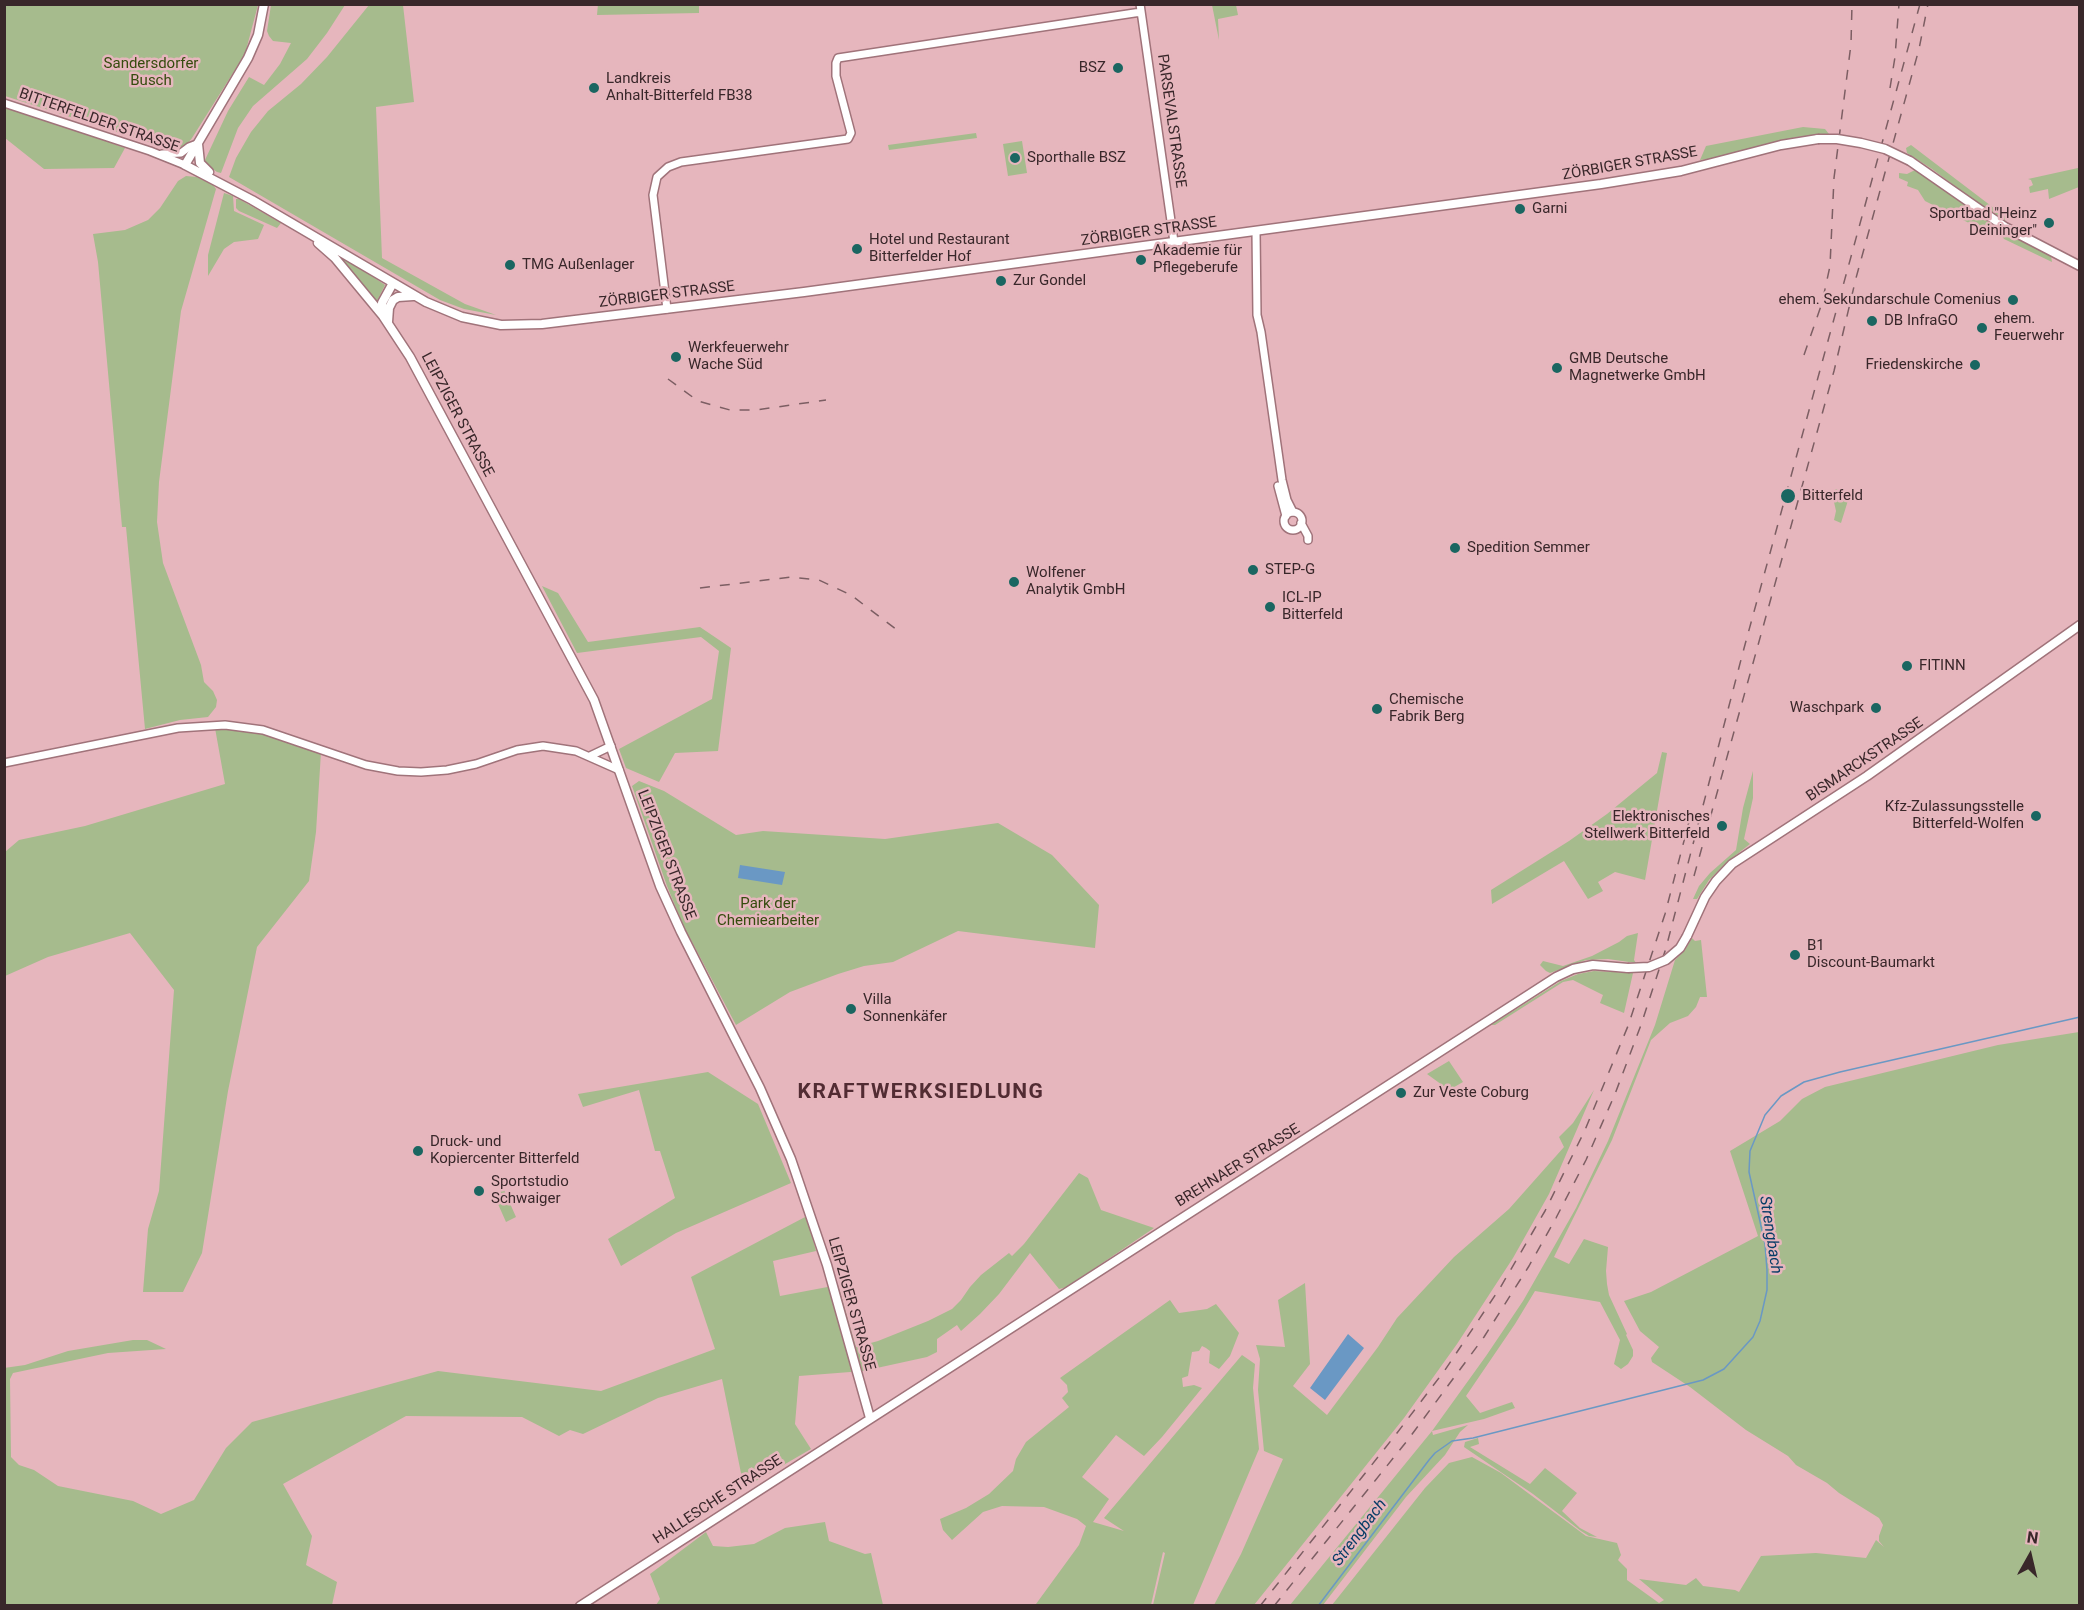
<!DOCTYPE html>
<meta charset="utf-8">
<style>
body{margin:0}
#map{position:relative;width:2084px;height:1610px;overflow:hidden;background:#e6b6bd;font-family:Roboto,sans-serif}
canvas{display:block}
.frame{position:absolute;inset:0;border:6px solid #39272a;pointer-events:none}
.north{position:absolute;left:2000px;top:1526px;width:60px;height:60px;-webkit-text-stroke:4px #e6b6bd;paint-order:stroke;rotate:8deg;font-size:16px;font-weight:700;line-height:24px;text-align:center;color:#39272a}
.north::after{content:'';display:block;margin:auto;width:21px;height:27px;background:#39272a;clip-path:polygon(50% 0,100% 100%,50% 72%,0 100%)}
</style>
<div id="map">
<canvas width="2084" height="1610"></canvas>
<div class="frame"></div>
<div class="north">N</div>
</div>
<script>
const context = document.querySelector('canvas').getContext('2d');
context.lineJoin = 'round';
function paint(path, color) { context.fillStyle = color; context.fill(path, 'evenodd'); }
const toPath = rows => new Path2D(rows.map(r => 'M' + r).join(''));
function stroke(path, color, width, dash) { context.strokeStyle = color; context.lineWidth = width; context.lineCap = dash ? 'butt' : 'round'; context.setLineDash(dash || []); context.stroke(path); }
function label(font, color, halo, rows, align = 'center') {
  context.font = font + ' Roboto,sans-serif'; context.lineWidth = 5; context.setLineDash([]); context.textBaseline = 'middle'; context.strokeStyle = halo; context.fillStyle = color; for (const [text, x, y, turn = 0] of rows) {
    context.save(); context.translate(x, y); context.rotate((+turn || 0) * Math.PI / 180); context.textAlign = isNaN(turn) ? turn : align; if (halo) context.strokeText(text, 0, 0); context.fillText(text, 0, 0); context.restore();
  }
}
paint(toPath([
 [598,4,699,5,699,13,597,15],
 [5,5,258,5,245,54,192,138,185,147,175,148,167,148,5,96],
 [271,5,345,5,327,33,307,59,253,106,238,128,221,173,217,172,207,165,205,160,228,111,249,77,264,85,280,64,291,43,273,41,269,36,267,31],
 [369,5,403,5,414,102,376,107,382,258,465,304,496,315,464,309,440,300,229,177,236,158,251,132,268,111,301,84,327,57],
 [1212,5,1222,5,1223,6,1236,5,1238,15,1218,19,1219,40],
 [4,106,35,116,125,148,114,168,44,169,5,138],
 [1803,127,1825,129,1829,134,1796,137,1722,157,1700,160,1706,146],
 [976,133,977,138,889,150,888,145],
 [1022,141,1027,173,1008,176,1003,144],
 [1911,145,2003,215,2007,211,2009,217,2008,220,2002,221,1932,169,1907,153,1906,148],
 [2078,168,2079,187,2049,199,2048,189,2030,193,2029,187,2033,185,2031,180,2028,179],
 [1915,170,2004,232,2051,256,2052,262,2004,239,2002,236,1989,230,1987,232,1925,201,1918,190,1907,186,1908,182,1899,178,1899,173,1907,174],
 [186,176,197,177,213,185,216,189,181,311,159,482,157,522,163,563,201,665,204,682,213,691,217,700,216,707,208,717,180,720,145,729,126,527,122,527,98,262,93,234,125,230,148,220,160,208,178,181],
 [224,193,233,196,234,211,264,225,258,239,234,242,224,249,208,276,208,255],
 [236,199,239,199,281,223,277,228,239,211,236,208],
 [331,248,385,285,375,305],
 [1836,489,1850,494,1841,523,1834,520,1836,511,1834,502,1831,499,1833,492],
 [542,586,558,593,588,642,700,627,731,648,718,751,675,753,659,782,626,768,619,749,712,699,719,651,701,637,577,653],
 [215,728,246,730,274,736,321,752,316,832,309,881,257,947,228,1091,202,1253,183,1292,143,1292,148,1229,159,1191,174,990,130,933,48,957,5,976,5,852,19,840,85,826,225,784],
 [1662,752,1667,753,1645,880,1615,872,1598,882,1603,891,1588,899,1564,861,1492,904,1491,890,1569,841,1607,814,1657,773],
 [1753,771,1753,798,1744,839,1750,844,1727,862,1709,880,1697,899,1693,899,1699,886,1710,873,1736,850,1743,808],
 [639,781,664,791,736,835,763,831,885,839,998,823,1052,855,1099,905,1095,948,958,931,893,962,864,966,838,974,790,992,736,1025,683,925,667,886,632,786],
 [1638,933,1634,960,1636,963,1608,959,1586,960,1550,973,1546,971,1540,965,1543,961,1563,966,1592,956,1619,942,1627,936],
 [1692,938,1695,941,1701,940,1707,997,1700,997,1696,1007,1688,1016,1670,1023,1651,1040,1612,1140,1554,1257,1569,1264,1584,1239,1608,1247,1606,1271,1607,1284,1609,1295,1627,1334,1626,1335,1633,1350,1633,1356,1628,1364,1621,1369,1614,1364,1620,1340,1600,1302,1535,1291,1515,1324,1466,1396,1480,1413,1512,1402,1515,1408,1484,1419,1432,1431,1433,1435,1468,1425,1460,1432,1445,1455,1406,1497,1323,1605,1290,1605,1432,1431,1486,1356,1523,1301,1576,1208,1608,1141,1655,1025,1675,960,1685,950],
 [1594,971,1633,973,1624,1013,1600,1003,1603,995,1573,980,1563,982,1495,1025,1491,1025,1561,981,1578,974],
 [2079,1032,2079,1605,1332,1605,1425,1488,1449,1463,1472,1457,1501,1473,1586,1536,1617,1543,1621,1555,1618,1560,1627,1569,1627,1580,1659,1603,1664,1600,1639,1579,1686,1585,1696,1578,1703,1586,1735,1590,1739,1592,1761,1556,1816,1553,1866,1558,1876,1540,1884,1547,1879,1541,1879,1536,1883,1525,1879,1518,1839,1493,1827,1483,1796,1465,1788,1456,1746,1430,1690,1387,1652,1362,1651,1358,1659,1347,1640,1331,1624,1301,1651,1292,1758,1236,1730,1151,1780,1121,1802,1099,1825,1087,1998,1045],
 [1449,1061,1463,1082,1449,1090,1427,1074],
 [708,1072,758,1104,791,1183,676,1233,621,1266,608,1239,675,1198,660,1151,655,1151,639,1090,583,1107,578,1094],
 [1594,1090,1549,1194,1513,1258,1457,1344,1404,1418,1254,1605,1214,1605,1241,1554,1283,1459,1264,1451,1258,1390,1260,1359,1256,1345,1285,1347,1278,1300,1305,1283,1310,1364,1293,1386,1327,1415,1378,1347,1397,1318,1454,1257,1509,1209,1564,1147,1559,1137,1573,1123],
 [1079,1173,1088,1178,1101,1210,1154,1228,1067,1287,1059,1289,1030,1253,999,1294,980,1314,961,1331,957,1325,937,1339,937,1352,927,1357,863,1371,799,1376,795,1424,811,1449,744,1488,722,1379,658,1398,583,1434,570,1430,559,1436,522,1417,406,1416,283,1484,312,1536,306,1565,337,1582,332,1605,5,1605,4,1368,25,1365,68,1351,133,1340,147,1340,166,1349,108,1353,13,1373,10,1379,11,1457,19,1465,34,1470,58,1486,133,1501,161,1514,194,1500,226,1448,252,1422,438,1371,601,1391,715,1349,691,1277,807,1216,816,1251,773,1261,780,1296,838,1285,856,1347,878,1341,928,1321,952,1309,961,1300,970,1287,981,1275,1009,1253,1012,1256,1024,1244],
 [504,1190,516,1217,506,1222,494,1195],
 [1170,1300,1179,1313,1207,1309,1216,1304,1239,1333,1230,1356,1219,1369,1209,1363,1210,1351,1206,1348,1202,1346,1199,1351,1192,1352,1188,1376,1182,1378,1183,1387,1194,1385,1202,1388,1162,1437,1144,1456,1116,1435,1082,1477,1109,1499,1093,1522,1124,1531,1104,1518,1242,1355,1255,1364,1253,1388,1259,1449,1193,1605,1153,1605,1165,1553,1163,1552,1151,1605,1043,1606,1036,1604,1079,1545,1086,1526,1077,1519,1044,1507,1002,1506,983,1512,952,1540,943,1530,940,1519,966,1508,989,1494,1013,1471,1016,1459,1026,1442,1069,1407,1062,1398,1068,1392,1067,1385,1060,1378],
 [1478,1438,1479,1444,1470,1447,1530,1484,1545,1468,1577,1493,1562,1511,1580,1528,1597,1537,1589,1536,1581,1531,1533,1494,1464,1447,1465,1442],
 [825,1522,829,1541,865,1554,871,1553,883,1605,656,1605,660,1599,650,1574,706,1532,713,1546,728,1547,754,1544,785,1528]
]), '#a6bb8d');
paint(toPath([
 [740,865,785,872,782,885,738,878],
 [1348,1334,1364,1348,1325,1400,1310,1388]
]), '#6a98c4');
stroke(toPath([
 [1318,1606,1429,1460,1435,1453,1452,1441,1473,1438,1703,1380,1724,1369,1753,1337,1760,1321,1767,1290,1767,1270,1765,1244,1749,1172,1750,1151,1765,1115,1781,1096,1804,1082,1840,1072,2080,1017]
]), '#6a98c4', 1.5);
const minor = toPath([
 [1140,4,1174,242],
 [4,103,150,151,185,165],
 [162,154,181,153,189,147,197,144],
 [1256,231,1257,315,1261,332,1282,480,1287,500,1293,512],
 [667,309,653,195,657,177,668,167,681,162,848,139,851,133,836,76,836,63,838,58,1141,12],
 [1278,486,1286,516],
 '1284 521a9 9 0 1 1 18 0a9 9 0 1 1-18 0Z',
 [1301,523,1308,536,1308,540],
 [590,756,611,746],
 [4,763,178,728,225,725,263,730,366,765,398,771,421,772,447,770,476,764,517,750,543,746,576,751,619,770]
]);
const major = toPath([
 [264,4,258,35,248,58,185,165,252,200,426,302,462,317,501,325,542,324,804,292,1601,184,1681,171,1781,145,1818,139],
 [198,144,200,163,209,172],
 [1910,161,2005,227,2080,266],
 [318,243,335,258,383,316,410,357,594,700,660,886,681,932,760,1088,791,1159,827,1265,870,1418],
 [383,315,382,303,393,283],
 [388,322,389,308,393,300,398,297,413,296],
 [1687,936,1705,897,1716,881,1732,864,1867,776,2080,625],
 [580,1606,1556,977,1573,969,1593,965,1628,968]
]);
stroke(minor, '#a0737a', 10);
stroke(major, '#a0737a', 11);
stroke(minor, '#fff', 7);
stroke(major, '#fff', 8);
stroke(toPath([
 [1890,88,1895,57,1899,4],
 [1804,355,1822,303,1830,266,1834,178,1851,44,1852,4],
 [668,379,698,401,730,410,756,410,826,400],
 [700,588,791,577,819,580,851,595,901,633],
 [1694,876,1834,371,1856,278,1919,49,1928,4],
 [1260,1606,1397,1433,1445,1370,1500,1288,1545,1211,1585,1130,1628,1026,1665,914,1691,814],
 [1274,1606,1407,1441,1484,1337,1529,1266,1556,1218,1586,1160,1615,1094,1641,1025,1666,948,1743,652,1920,4]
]), '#7c5e63', 1.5, [10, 10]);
const majorBridge = toPath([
 [1818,139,1837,139,1861,143,1885,149,1910,161],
 [1628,968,1649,967,1666,960,1680,948,1687,936]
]);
stroke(majorBridge, '#a0737a', 11, []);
stroke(majorBridge, '#fff', 8);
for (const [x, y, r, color] of [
 [1118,68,6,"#1a6661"],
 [594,88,6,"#1a6661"],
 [1015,158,6,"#1a6661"],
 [1520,209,6,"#1a6661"],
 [2049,223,6,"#1a6661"],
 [857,249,6,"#1a6661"],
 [1141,260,6,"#1a6661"],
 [510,265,6,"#1a6661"],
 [1001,281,6,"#1a6661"],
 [2013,300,6,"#1a6661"],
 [1872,321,6,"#1a6661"],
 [1982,328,6,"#1a6661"],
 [676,357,6,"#1a6661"],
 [1975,365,6,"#1a6661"],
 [1557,368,6,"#1a6661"],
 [1788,496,8,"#1a6661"],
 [1455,548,6,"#1a6661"],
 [1253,570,6,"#1a6661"],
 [1014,582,6,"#1a6661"],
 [1270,607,6,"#1a6661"],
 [1907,666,6,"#1a6661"],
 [1876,708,6,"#1a6661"],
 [1377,709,6,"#1a6661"],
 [2036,816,6,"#1a6661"],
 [1722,826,6,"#1a6661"],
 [1795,955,6,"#1a6661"],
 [851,1009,6,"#1a6661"],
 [1401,1093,6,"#1a6661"],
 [418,1151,6,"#1a6661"],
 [479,1191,6,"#1a6661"]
]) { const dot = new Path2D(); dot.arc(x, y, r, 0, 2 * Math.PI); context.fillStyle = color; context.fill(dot); stroke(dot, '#e6b6bd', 2); }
label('15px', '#354c0e', '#e6b6bd', [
 ["Sandersdorfer",151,64],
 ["Busch",151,81],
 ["Park der",768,904],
 ["Chemiearbeiter",768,921]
]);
label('15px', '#39272a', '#e6b6bd', [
 ["BSZ",1106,68,"right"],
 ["Landkreis",606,79],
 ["Anhalt-Bitterfeld FB38",606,96],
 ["Sporthalle BSZ",1027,158],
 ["Garni",1532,209],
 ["Sportbad \"Heinz",2037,214,"right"],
 ["Deininger\"",2037,231,"right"],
 ["Hotel und Restaurant",869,240],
 ["Bitterfelder Hof",869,257],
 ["Akademie für",1153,251],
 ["Pflegeberufe",1153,268],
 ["TMG Außenlager",522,265],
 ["Zur Gondel",1013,281],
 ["ehem. Sekundarschule Comenius",2001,300,"right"],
 ["ehem.",1994,319],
 ["Feuerwehr",1994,336],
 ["DB InfraGO",1884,321],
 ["Werkfeuerwehr",688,348],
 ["Wache Süd",688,365],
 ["GMB Deutsche",1569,359],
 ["Magnetwerke GmbH",1569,376],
 ["Friedenskirche",1963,365,"right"],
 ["Bitterfeld",1802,496],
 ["Spedition Semmer",1467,548],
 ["STEP-G",1265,570],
 ["Wolfener",1026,573],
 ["Analytik GmbH",1026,590],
 ["ICL-IP",1282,598],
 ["Bitterfeld",1282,615],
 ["FITINN",1919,666],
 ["Chemische",1389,700],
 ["Fabrik Berg",1389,717],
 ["Waschpark",1864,708,"right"],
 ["Kfz-Zulassungsstelle",2024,807,"right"],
 ["Bitterfeld-Wolfen",2024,824,"right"],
 ["Elektronisches",1710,817,"right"],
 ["Stellwerk Bitterfeld",1710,834,"right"],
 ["B1",1807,946],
 ["Discount-Baumarkt",1807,963],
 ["Villa",863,1000],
 ["Sonnenkäfer",863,1017],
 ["Zur Veste Coburg",1413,1093],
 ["Druck- und",430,1142],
 ["Kopiercenter Bitterfeld",430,1159],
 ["Sportstudio",491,1182],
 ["Schwaiger",491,1199]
], 'left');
label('15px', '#39272a', '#e6b6bd', [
 ["BITTERFELDER STRASSE",99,121,19],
 ["PARSEVALSTRASSE",1171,121,82],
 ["ZÖRBIGER STRASSE",1630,164,-10],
 ["ZÖRBIGER STRASSE",1149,232,-8],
 ["ZÖRBIGER STRASSE",667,295,-7],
 ["LEIPZIGER STRASSE",457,415,62],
 ["BISMARCKSTRASSE",1865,760,-34],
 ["LEIPZIGER STRASSE",666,855,69],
 ["BREHNAER STRASSE",1238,1166,-32],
 ["LEIPZIGER STRASSE",851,1304,74],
 ["HALLESCHE STRASSE",718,1500,-33]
]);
label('italic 16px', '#073d67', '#e6b6bd', [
 ["Strengbach",1770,1235,81],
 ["Strengbach",1360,1533,-53]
]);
context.letterSpacing = '1.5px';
label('bold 21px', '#522c33', '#e6b6bd', [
 ["KRAFTWERKSIEDLUNG",921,1093]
]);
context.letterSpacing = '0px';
</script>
